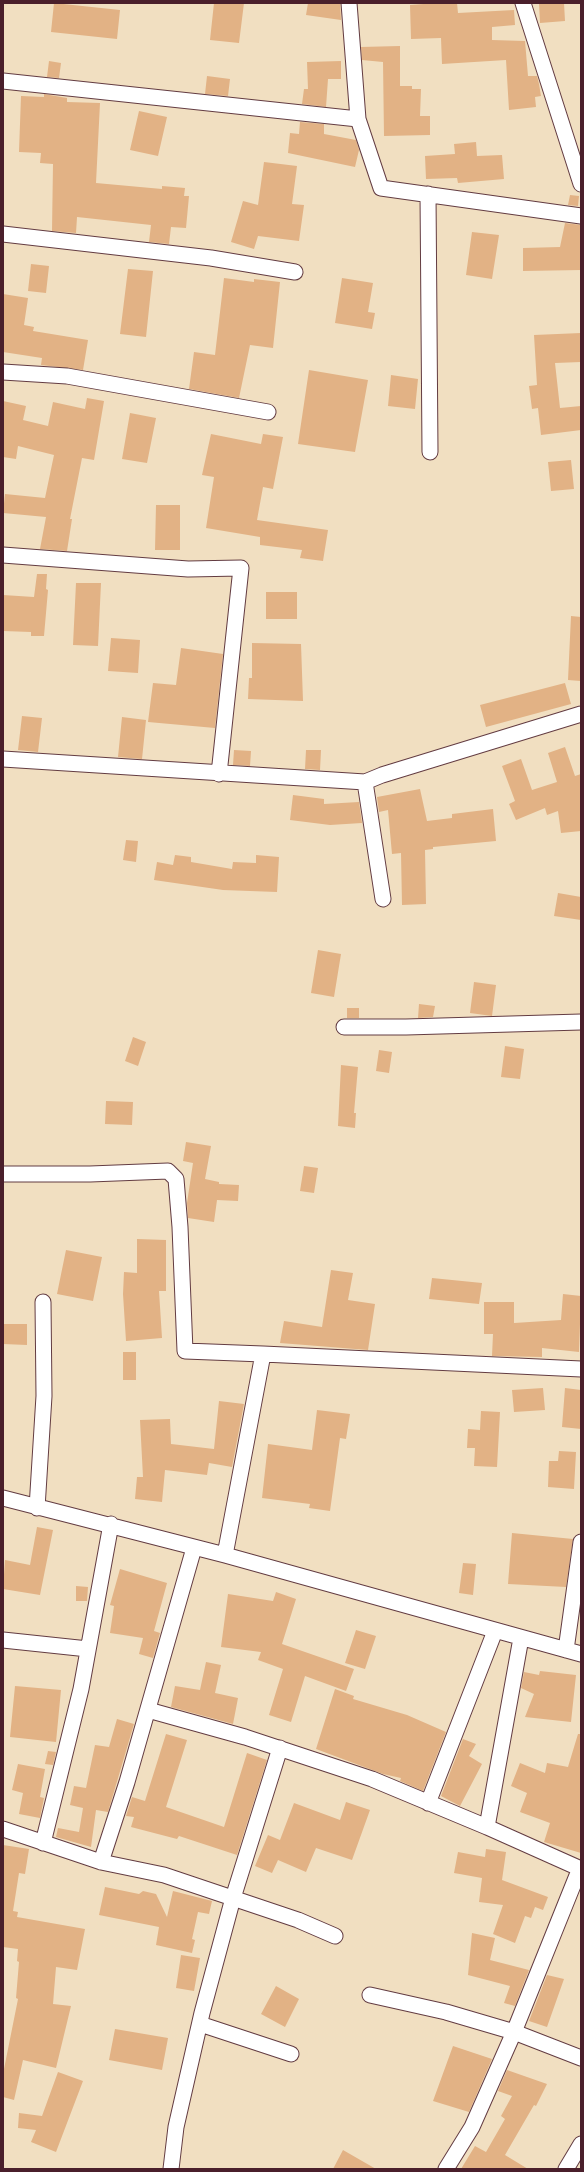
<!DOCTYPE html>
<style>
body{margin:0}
#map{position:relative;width:584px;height:2172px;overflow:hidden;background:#f1dfc1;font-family:Kalam,sans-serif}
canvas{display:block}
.frame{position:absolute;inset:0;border:4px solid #4a1f2b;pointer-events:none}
</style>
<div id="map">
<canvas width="584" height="2172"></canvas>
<div class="frame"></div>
</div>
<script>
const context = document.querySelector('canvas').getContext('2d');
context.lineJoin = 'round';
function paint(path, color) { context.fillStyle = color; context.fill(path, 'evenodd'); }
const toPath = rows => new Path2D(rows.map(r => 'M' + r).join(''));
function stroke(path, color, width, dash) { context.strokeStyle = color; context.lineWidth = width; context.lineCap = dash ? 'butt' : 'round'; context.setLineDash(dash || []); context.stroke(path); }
paint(toPath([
 [54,3,120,10,117,39,51,32],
 [214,3,244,3,239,43,210,40],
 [308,3,340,3,341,20,306,15],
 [437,3,457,3,458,13,514,10,515,25,492,27,492,40,525,41,528,76,537,76,539,84,541,96,535,97,536,107,509,110,506,60,442,64,441,38,411,39,410,5],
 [539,3,564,3,565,21,540,23],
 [400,46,400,86,412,86,412,89,421,89,420,116,430,116,430,135,384,136,383,62,362,60,361,47],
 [49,61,61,63,59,78,47,77],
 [341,61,341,79,328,79,326,107,302,104,304,89,308,89,307,62],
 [207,76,230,79,228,96,205,94],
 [44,94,67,98,67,102,100,103,96,183,162,189,162,186,185,188,184,196,189,196,186,228,171,227,169,244,149,242,151,225,77,217,76,233,52,231,53,164,40,163,41,153,19,152,21,96,44,97],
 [139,111,167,117,158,156,130,150],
 [300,122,324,124,324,134,356,140,359,150,355,167,288,153,290,133,299,134],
 [476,142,477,156,502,155,504,179,458,183,457,178,426,179,425,156,455,154,454,144],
 [264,162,297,166,292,204,304,205,299,241,258,236,254,249,231,242,243,201,258,205],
 [570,195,579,196,578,206,568,205],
 [565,223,581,225,581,270,523,271,523,248,560,247],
 [472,232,499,235,492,279,466,275],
 [31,264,49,266,46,293,28,291],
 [128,269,153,271,146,337,120,334],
 [224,278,254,282,254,279,280,282,273,348,250,345,239,398,189,389,194,352,215,355],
 [342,278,373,283,368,312,375,313,372,329,335,323],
 [3,294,28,298,24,325,34,327,33,331,88,340,83,370,41,365,42,358,3,352],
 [581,333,581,362,555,363,560,408,581,406,581,430,541,435,538,408,532,409,529,386,537,385,534,335],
 [309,370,368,380,355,452,298,444],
 [391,375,418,379,415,409,388,406],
 [87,398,104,401,94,460,82,458,70,519,72,519,67,551,40,549,46,517,3,513,5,494,45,498,54,455,18,446,16,459,3,457,3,401,26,406,23,420,48,426,53,402,85,409],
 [130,413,156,418,147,463,122,459],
 [211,434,261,444,263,434,283,437,273,489,263,487,257,520,328,530,323,561,300,558,302,550,260,545,260,537,206,528,214,477,202,475],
 [571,460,574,489,551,491,548,462],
 [156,505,180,505,180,550,155,550],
 [37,574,47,574,46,589,48,590,44,636,31,636,31,632,3,631,3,595,34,597],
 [76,583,101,583,98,646,73,645],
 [266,592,297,592,297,619,266,619],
 [571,616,581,617,581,681,568,680],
 [111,638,140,640,138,673,108,671],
 [252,643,301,644,303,701,248,699,249,678,252,678],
 [181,648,223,654,215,728,148,722,153,683,176,685],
 [565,683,571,704,486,727,480,705],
 [22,716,42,718,38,752,18,750],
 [122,717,146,720,142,759,118,757],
 [565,747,575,776,581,774,581,831,561,833,558,811,547,815,545,808,516,820,509,804,515,801,502,766,521,759,532,790,557,782,548,753],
 [234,750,251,751,250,766,233,765],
 [306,750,321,750,320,770,305,769],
 [420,789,427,821,452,818,452,814,493,809,496,841,433,847,433,849,425,850,426,904,402,905,401,853,392,854,388,810,379,812,377,797],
 [293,795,324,799,324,804,359,802,362,823,330,825,290,820],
 [126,840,138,841,136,862,123,860],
 [175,855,191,857,191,862,232,869,233,862,256,863,256,855,279,857,277,892,223,890,154,880,157,862,173,865],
 [558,893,581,897,581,920,554,916],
 [318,950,341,954,334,997,311,993],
 [474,982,496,985,492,1016,470,1013],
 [419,1004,435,1006,433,1017,418,1018],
 [347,1008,359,1008,359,1018,347,1018],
 [133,1037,146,1042,138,1066,125,1061],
 [505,1046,524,1049,520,1079,501,1077],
 [379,1050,392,1052,389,1073,376,1071],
 [341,1065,358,1067,354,1113,356,1113,355,1128,338,1126],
 [106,1101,133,1102,132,1125,105,1124],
 [186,1142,211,1146,205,1179,219,1182,219,1184,239,1185,238,1201,217,1200,214,1222,188,1218,187,1203,193,1163,183,1161],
 [304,1166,318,1168,314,1193,300,1191],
 [137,1239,166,1240,166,1291,159,1291,162,1338,126,1341,123,1294,124,1272,137,1273],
 [66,1250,102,1257,93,1301,57,1294],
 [331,1270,353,1273,348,1300,375,1304,368,1350,280,1343,284,1321,322,1327],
 [432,1278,482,1283,479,1304,429,1299],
 [563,1294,581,1296,579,1352,542,1348,542,1357,492,1356,493,1334,484,1334,484,1302,514,1302,514,1323,561,1320],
 [3,1324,27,1324,27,1345,3,1344],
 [123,1352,136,1352,136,1380,123,1380],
 [543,1388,545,1410,514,1412,512,1390],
 [565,1388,581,1390,581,1429,562,1427],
 [219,1401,244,1404,232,1467,209,1463,207,1475,165,1470,162,1502,135,1499,137,1477,143,1477,140,1420,170,1419,171,1444,214,1449],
 [317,1410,350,1414,346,1439,340,1438,330,1511,309,1508,310,1504,262,1498,268,1444,312,1450],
 [481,1411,500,1412,497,1467,474,1466,475,1448,467,1448,468,1429,480,1430],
 [559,1451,576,1452,574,1489,548,1487,549,1461,558,1461],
 [37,1527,53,1530,40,1595,3,1589,5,1560,30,1565],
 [512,1533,573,1539,566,1587,508,1584],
 [463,1563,476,1564,473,1595,459,1593],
 [120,1569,167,1583,154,1631,160,1633,153,1658,139,1654,143,1638,110,1633,114,1606,110,1605],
 [76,1586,88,1587,87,1601,76,1601],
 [276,1592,296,1599,282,1644,354,1669,346,1691,305,1676,291,1722,269,1715,283,1669,258,1660,261,1652,221,1647,228,1594,273,1601],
 [356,1630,376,1636,365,1669,345,1663],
 [206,1662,221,1665,215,1693,238,1698,233,1724,171,1707,175,1686,200,1690],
 [540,1671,576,1675,571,1722,525,1717,534,1694,521,1688,524,1672,539,1675],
 [15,1686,61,1690,56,1742,10,1737],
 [335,1689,354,1696,353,1699,407,1715,446,1732,423,1791,400,1781,401,1778,383,1774,316,1749],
 [117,1719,134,1724,108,1812,96,1810,91,1847,56,1837,58,1828,79,1832,83,1808,70,1805,74,1786,86,1788,95,1745,109,1747],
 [166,1734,187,1740,166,1807,224,1827,247,1753,267,1760,237,1855,179,1836,177,1839,131,1827,134,1817,126,1816,132,1797,145,1801],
 [578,1734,581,1734,581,1853,544,1842,550,1823,520,1812,527,1793,511,1786,520,1763,545,1773,547,1763,568,1767],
 [463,1739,476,1744,469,1756,482,1764,460,1806,441,1796],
 [48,1751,56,1752,53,1765,45,1764],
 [18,1764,45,1769,40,1797,44,1798,40,1818,19,1814,23,1793,12,1790],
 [346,1802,370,1810,352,1860,316,1848,306,1872,278,1860,272,1873,255,1866,268,1835,280,1840,294,1803,340,1820],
 [3,1845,29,1849,25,1874,19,1873,13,1911,18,1912,17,1917,85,1929,77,1970,56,1967,53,2004,71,2006,56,2068,23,2060,14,2100,3,2097,3,2074,18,1999,16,1998,19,1962,17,1961,18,1949,3,1947],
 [486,1849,506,1852,502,1880,548,1897,543,1910,535,1907,531,1918,525,1916,515,1943,493,1934,503,1905,479,1902,482,1878,454,1873,458,1852,485,1857],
 [105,1887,139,1894,143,1891,156,1894,167,1917,173,1891,212,1901,209,1914,198,1912,192,1939,195,1940,192,1953,156,1945,159,1927,99,1915],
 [472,1933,495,1938,490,1960,529,1970,515,2006,504,2003,510,1986,468,1975],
 [181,1955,200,1958,194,1991,176,1988],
 [547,1975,564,1979,547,2027,529,2021],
 [276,1986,299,1999,285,2027,261,2014],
 [115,2029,168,2038,162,2070,109,2060],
 [453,2046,492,2059,469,2112,433,2101],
 [507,2070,547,2084,536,2106,534,2105,505,2155,528,2169,461,2169,475,2146,486,2152,505,2119,501,2116,512,2096,498,2091],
 [58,2072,83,2081,56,2152,31,2142,36,2130,18,2128,19,2113,42,2116],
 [343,2150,376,2169,333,2169]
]), '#e2b285');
const minor = toPath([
 [349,3,358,119,381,188,581,216],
 [523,3,581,184],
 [3,81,358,119],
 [428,194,430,452],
 [3,234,211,258,295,272],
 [3,372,67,376,268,412],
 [3,555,188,569,241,568,219,774],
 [3,759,365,782,382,775,581,714],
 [365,782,383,899],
 [344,1027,406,1027,581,1022],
 [3,1174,90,1174,168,1171,176,1179,180,1227,185,1351,263,1354],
 [3,1498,225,1555,581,1654],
 [37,1508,44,1396,43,1302],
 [225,1555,263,1354,581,1369],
 [521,1638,487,1827,581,1869],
 [3,1640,88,1649],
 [566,1650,581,1542],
 [148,1710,245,1737,372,1779,487,1827],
 [428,1803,495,1631],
 [3,1829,101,1862,164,1875,298,1920,335,1936],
 [43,1843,81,1689,111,1524],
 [101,1862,127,1782,194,1548],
 [370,1995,446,2012,514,2032,581,2058],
 [200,2024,291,2054],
 [171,2169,176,2127,202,2013,233,1898,280,1748],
 [446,2169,472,2127,514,2032,580,1868],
 [566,2169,581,2144]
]);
stroke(minor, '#633c42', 17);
stroke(minor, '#fff', 15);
</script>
